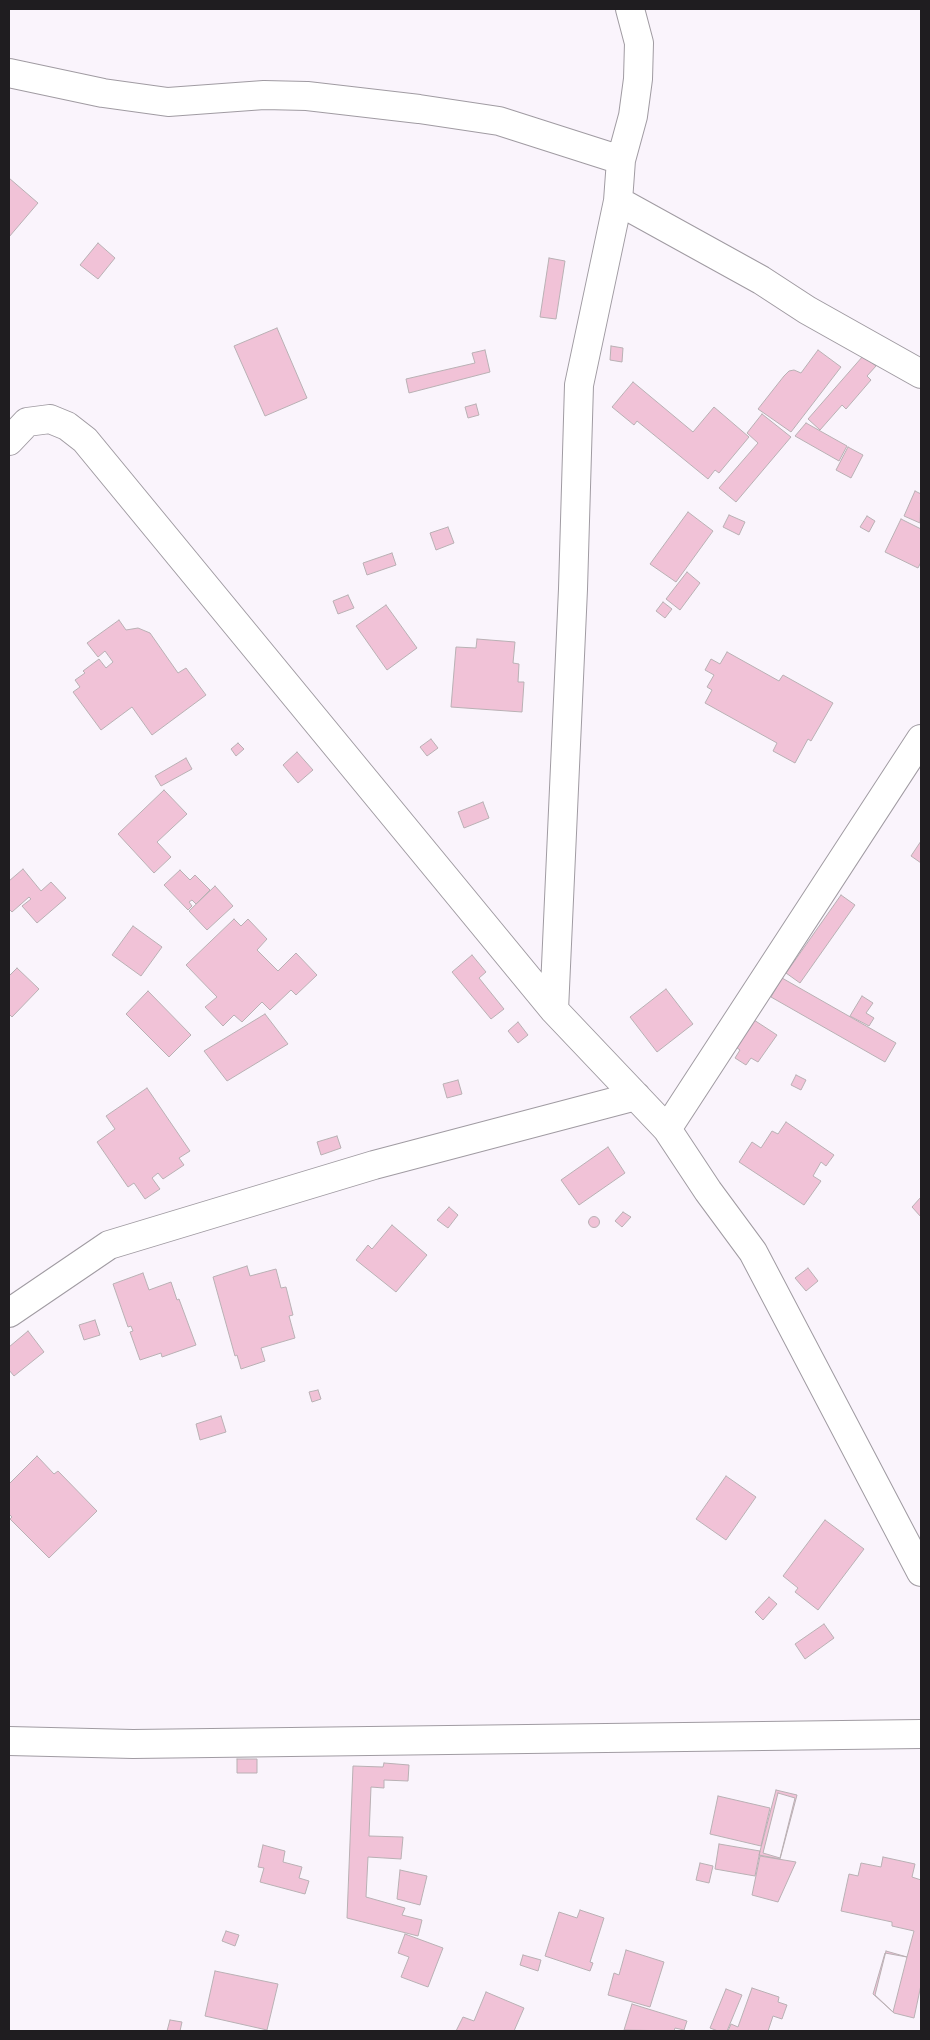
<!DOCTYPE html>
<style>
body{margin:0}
#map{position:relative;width:930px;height:2040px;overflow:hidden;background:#faf4fc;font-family:Karla,sans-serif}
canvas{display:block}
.frame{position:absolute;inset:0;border:10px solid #1f1d20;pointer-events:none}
</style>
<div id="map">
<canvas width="930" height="2040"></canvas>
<div class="frame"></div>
</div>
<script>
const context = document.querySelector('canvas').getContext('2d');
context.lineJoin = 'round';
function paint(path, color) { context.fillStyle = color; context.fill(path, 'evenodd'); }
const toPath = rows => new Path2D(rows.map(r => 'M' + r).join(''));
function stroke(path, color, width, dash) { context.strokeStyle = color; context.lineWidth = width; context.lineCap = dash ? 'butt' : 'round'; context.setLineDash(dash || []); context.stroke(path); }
const building = toPath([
 [9,178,38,203,9,237,9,178],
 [98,243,115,258,98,279,80,265,98,243],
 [549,258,565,261,556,319,540,317,549,258],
 [277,328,307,398,265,416,234,346,277,328],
 [611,346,623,348,622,362,610,360,611,346],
 [485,350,490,372,409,393,406,379,475,363,472,353,485,350],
 [818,350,841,367,791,432,758,409,784,376,789,371,794,370,801,373,818,350],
 [863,356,876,366,867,376,871,380,846,409,842,405,820,430,808,419,863,356],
 [633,382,693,432,714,407,749,437,719,473,715,470,708,479,637,421,634,425,612,407,633,382],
 [476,404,479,415,468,418,465,407,476,404],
 [762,414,791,437,736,502,719,488,758,443,747,433,762,414],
 [806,423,847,446,839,461,795,436,806,423],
 [848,447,863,455,851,478,836,470,848,447],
 [915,491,921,494,920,523,904,516,915,491],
 [688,512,713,531,676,582,650,564,688,512],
 [729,515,745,522,739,535,723,527,729,515],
 [867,516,875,521,869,532,860,527,867,516],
 [901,519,921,529,921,562,918,568,885,552,901,519],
 [448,527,454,543,436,550,430,533,448,527],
 [392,553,396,565,367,575,363,563,392,553],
 [687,572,700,583,680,610,666,599,687,572],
 [348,595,354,608,338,614,333,601,348,595],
 [663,602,672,609,665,618,656,611,663,602],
 [386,605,417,648,387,670,356,626,386,605],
 [119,620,126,630,138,628,150,633,178,673,186,668,206,695,152,735,132,707,101,730,73,692,80,687,75,680,85,673,83,671,99,659,106,668,113,662,105,651,98,657,87,643,119,620],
 [477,639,515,642,513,663,519,664,518,682,524,682,522,712,451,707,456,647,476,648,477,639],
 [727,652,779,681,783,675,833,703,811,741,808,739,795,763,773,751,777,743,705,703,712,690,707,687,714,675,705,670,711,659,720,664,727,652],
 [431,739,438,748,427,756,420,747,431,739],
 [238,743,244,749,236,756,231,749,238,743],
 [297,752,313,770,298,783,283,765,297,752],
 [186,758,192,769,161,786,155,776,186,758],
 [164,790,187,814,157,842,171,857,154,873,118,834,164,790],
 [483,802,489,818,464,828,458,812,483,802],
 [921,841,921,863,911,856,921,841],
 [23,869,41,891,51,882,66,898,37,923,22,906,31,899,29,897,12,912,9,909,9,881,23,869],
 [180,870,190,880,195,875,210,890,196,904,192,900,189,902,192,906,188,910,164,885,180,870],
 [215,886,233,906,207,930,189,911,215,886],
 [841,895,855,905,800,983,786,973,841,895],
 [234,919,241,926,248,919,267,939,257,950,278,971,296,953,317,975,296,995,291,990,270,1010,262,1002,242,1022,234,1015,223,1026,205,1007,217,997,186,965,234,919],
 [133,926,162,947,141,976,112,955,133,926],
 [472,955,486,972,479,978,504,1009,491,1019,452,972,472,955],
 [17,968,39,989,12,1017,9,1014,9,976,17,968],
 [782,978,896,1043,885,1062,771,997,782,978],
 [666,989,693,1024,657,1052,630,1017,666,989],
 [148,991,191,1035,169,1057,126,1014,148,991],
 [862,996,873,1003,866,1013,874,1018,869,1026,850,1016,862,996],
 [265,1014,288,1044,227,1081,204,1051,265,1014],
 [754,1020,777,1035,758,1062,751,1058,746,1065,735,1058,740,1050,736,1047,754,1020],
 [518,1022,528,1035,518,1043,508,1031,518,1022],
 [796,1075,806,1080,801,1090,791,1085,796,1075],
 [458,1080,462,1094,447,1098,443,1084,458,1080],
 [147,1088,190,1151,179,1158,184,1165,163,1179,158,1173,152,1178,160,1189,145,1199,134,1183,128,1187,97,1142,115,1129,106,1116,147,1088],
 [786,1122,834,1155,826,1166,821,1162,813,1176,821,1181,804,1205,739,1162,752,1142,761,1148,772,1131,778,1134,786,1122],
 [337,1136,341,1148,321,1155,317,1142,337,1136],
 [608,1147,625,1173,579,1205,561,1180,608,1147],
 [921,1197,921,1217,912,1207,921,1197],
 [449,1207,458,1215,448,1228,437,1220,449,1207],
 [623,1212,631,1217,622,1227,615,1221,623,1212],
 '588.5 1222a5.5 5.5 0 1 1 11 0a5.5 5.5 0 1 1-11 0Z',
 [392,1225,427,1255,396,1292,356,1260,368,1245,372,1249,392,1225],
 [247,1266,250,1276,276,1269,281,1288,286,1287,293,1315,289,1316,295,1338,261,1348,265,1361,241,1369,237,1355,235,1356,213,1277,247,1266],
 [808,1268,818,1281,806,1291,795,1278,808,1268],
 [143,1273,149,1290,171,1282,177,1300,179,1299,196,1345,162,1357,161,1353,140,1360,130,1332,133,1331,131,1326,128,1327,113,1284,143,1273],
 [95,1320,100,1335,84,1340,79,1325,95,1320],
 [28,1331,44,1352,14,1376,9,1370,9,1347,28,1331],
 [318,1390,321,1399,312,1402,309,1392,318,1390],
 [221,1416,226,1432,200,1440,196,1424,221,1416],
 [37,1456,54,1474,58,1471,97,1511,49,1558,10,1519,12,1517,9,1514,9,1484,37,1456],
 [726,1476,756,1497,726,1540,696,1519,726,1476],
 [825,1520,864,1549,818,1610,795,1592,798,1588,783,1576,825,1520],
 [769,1597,777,1604,763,1620,755,1612,769,1597],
 [824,1624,834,1638,805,1659,795,1644,824,1624],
 [237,1759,257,1759,257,1773,237,1773,237,1759],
 [384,1763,409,1765,408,1781,384,1780,384,1788,371,1787,369,1836,403,1837,401,1859,368,1857,366,1897,405,1908,402,1915,422,1920,418,1936,347,1918,353,1766,383,1767,384,1763],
 [776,1790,797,1795,780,1859,759,1855,776,1790],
 [778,1793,795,1798,780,1858,763,1853,778,1793],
 [718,1796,770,1808,761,1846,710,1834,718,1796],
 [719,1844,760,1851,755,1876,715,1869,719,1844],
 [263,1845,285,1851,283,1862,302,1867,299,1878,309,1881,305,1894,260,1882,264,1868,258,1867,263,1845],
 [760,1856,796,1862,778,1902,752,1895,760,1856],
 [883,1857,915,1864,912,1877,921,1880,921,1985,914,2018,894,2013,873,1994,885,1953,907,1957,914,1931,892,1926,892,1922,841,1911,849,1874,858,1876,861,1863,881,1867,883,1857],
 [700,1863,713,1866,709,1883,696,1880,700,1863],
 [400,1870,427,1876,420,1905,397,1899,400,1870],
 [580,1910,604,1918,590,1962,593,1963,590,1971,545,1956,559,1912,577,1918,580,1910],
 [226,1931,239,1935,235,1946,222,1941,226,1931],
 [405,1934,443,1948,428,1987,401,1977,409,1957,398,1953,405,1934],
 [626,1950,664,1962,650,2007,608,1995,614,1973,619,1975,626,1950],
 [886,1951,907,1957,893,2012,875,1995,886,1951],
 [523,1955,541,1960,538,1971,520,1965,523,1955],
 [215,1971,278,1984,267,2030,205,2016,215,1971],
 [752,1988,779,1997,778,2002,787,2005,782,2019,773,2016,768,2031,728,2031,731,2024,738,2027,752,1988],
 [726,1989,742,1995,727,2031,718,2031,710,2028,726,1989],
 [486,1992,524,2008,514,2031,456,2031,463,2017,474,2021,486,1992],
 [632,2004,687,2021,684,2030,675,2028,674,2031,624,2030,632,2004],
 [170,2020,182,2022,180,2031,167,2031,170,2020]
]);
paint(building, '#f1c2d7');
stroke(building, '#b9b0b4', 1);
const minor = toPath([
 [9,73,103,93,168,102,264,95,307,96,419,109,499,121,621,160],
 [618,201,761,280,807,310,921,374],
 [9,441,27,422,50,419,67,426,85,440,554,1010,667,1129,708,1191,753,1252,921,1572],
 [554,1010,573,589,579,385,618,201,621,160,633,116,638,79,639,43,630,9],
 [667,1129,921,739],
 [9,1313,109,1245,374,1165,636,1096],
 [9,1741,133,1744,921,1734]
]);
stroke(minor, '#a09ba2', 30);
stroke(minor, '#fff', 28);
</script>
